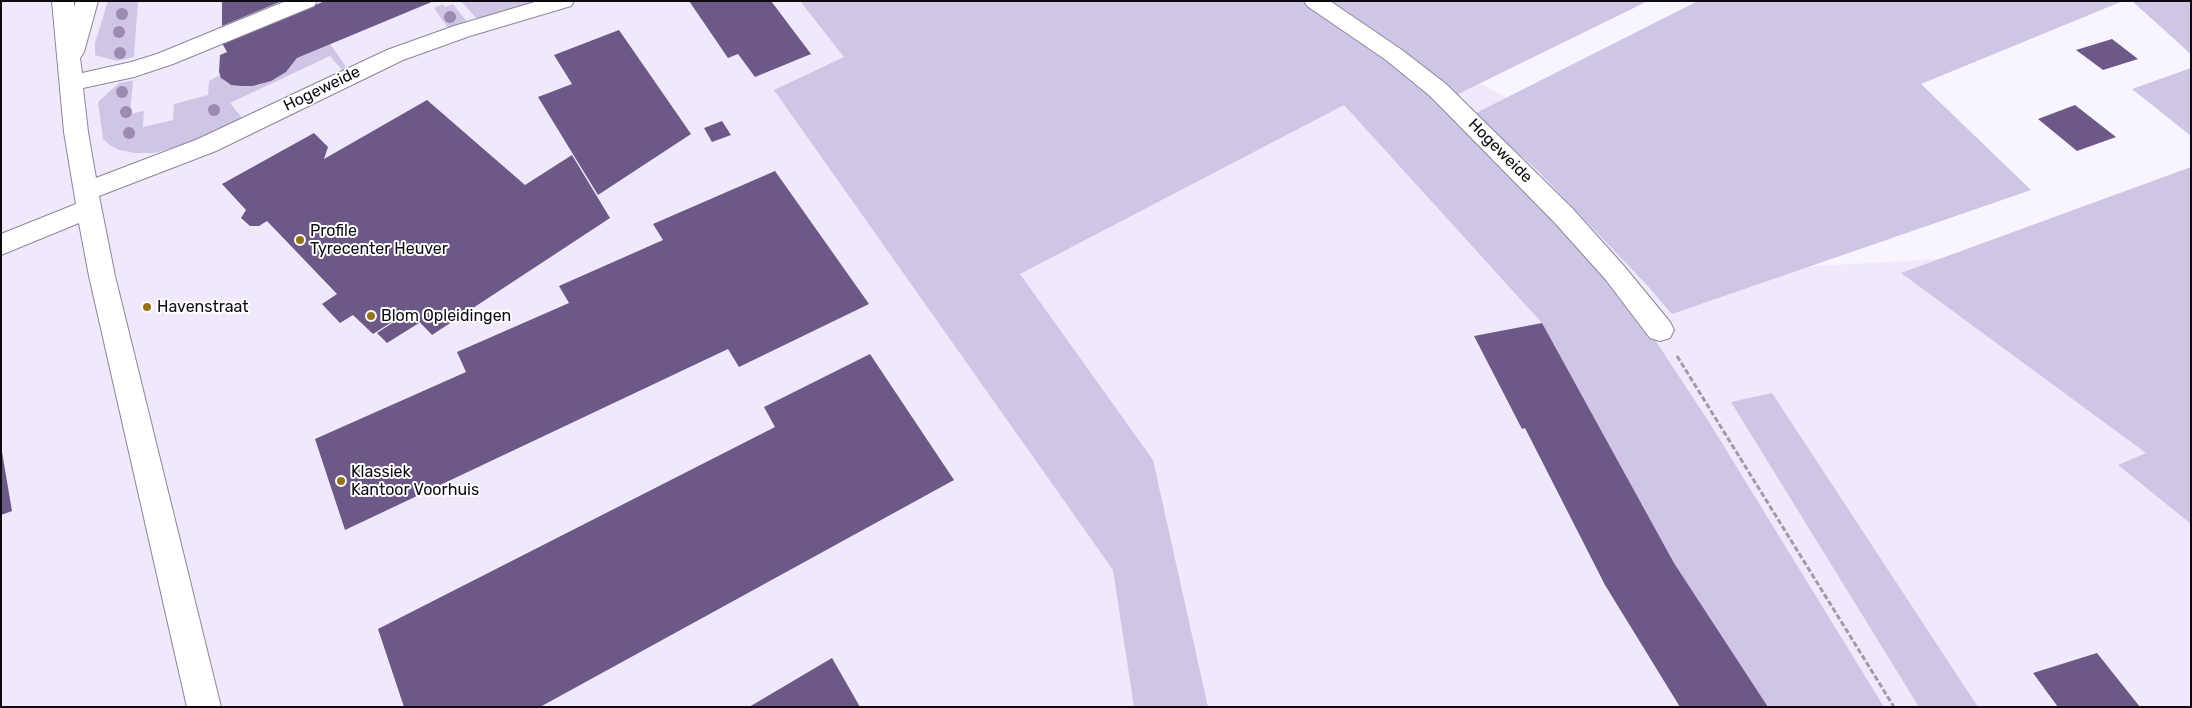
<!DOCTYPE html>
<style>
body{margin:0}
#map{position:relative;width:2192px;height:708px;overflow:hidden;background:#f8f5fe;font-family:Rubik,sans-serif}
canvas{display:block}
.frame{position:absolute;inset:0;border:2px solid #0d0a12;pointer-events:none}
</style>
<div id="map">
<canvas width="2192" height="708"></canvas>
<div class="frame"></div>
</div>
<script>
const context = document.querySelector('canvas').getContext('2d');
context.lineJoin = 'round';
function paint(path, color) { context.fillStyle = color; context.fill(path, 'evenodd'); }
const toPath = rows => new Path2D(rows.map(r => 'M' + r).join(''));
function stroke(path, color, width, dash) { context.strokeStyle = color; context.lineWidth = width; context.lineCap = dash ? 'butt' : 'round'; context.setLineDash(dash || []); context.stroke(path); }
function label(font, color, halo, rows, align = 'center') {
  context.font = font + ' Rubik,sans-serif'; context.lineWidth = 4; context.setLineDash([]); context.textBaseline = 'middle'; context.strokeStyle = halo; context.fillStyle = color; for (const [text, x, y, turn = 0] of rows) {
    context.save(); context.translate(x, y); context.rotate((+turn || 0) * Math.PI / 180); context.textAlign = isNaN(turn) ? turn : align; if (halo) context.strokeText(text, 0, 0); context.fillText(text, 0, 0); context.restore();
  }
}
paint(toPath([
 [1,1,1335,1,1505,97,1691,273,1938,259,2191,462,2191,707,1,707]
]), '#f0e9fb');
paint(toPath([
 [108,1,138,1,134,57,117,61,95,55,95,43],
 [461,1,537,1,477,19],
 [800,1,1307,1,1407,72,1531,192,1636,311,1709,422,1884,707,1768,707,1674,563,1542,323,1344,105,1020,274,1153,460,1208,707,1134,707,1113,570,774,90,844,57],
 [1331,1,1648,1,1454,96,1329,3],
 [1698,1,2123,1,1921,84,2031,190,1672,314,1646,284,1539,172,1474,114],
 [2132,1,2191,1,2191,55,2183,47],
 [443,4,445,7,453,4,467,22,448,28,434,8],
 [330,44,347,68,342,70,330,56,230,103,242,118,194,142,154,153,135,153,119,150,110,145,103,139,98,102,119,83,147,78,133,81,130,114,144,111,143,127,173,120,174,104,208,95,209,81,220,75,224,81,231,85,247,86,259,85,286,72,297,58],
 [2191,68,2191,136,2132,89],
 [2191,167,2191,524,2118,465,2146,453,1901,273],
 [1772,393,1978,707,1919,707,1731,402]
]), '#d1c5e5');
paint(toPath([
 [222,1,282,1,222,26],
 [325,1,434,1,297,58,286,72,271,81,253,86,241,86,231,85,221,78,219,72,220,55,227,52,222,43],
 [689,1,771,1,811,54,755,77,738,54,728,58],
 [619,30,691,134,598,195,538,97,572,84,554,55],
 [2112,39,2138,59,2103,70,2076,50],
 [427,100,525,185,572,155,610,218,432,335,409,311,373,334,353,315,340,323,322,304,337,294,267,221,259,226,250,226,241,218,246,210,222,184,314,133,328,147,324,159],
 [2075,105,2116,137,2077,151,2038,119],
 [722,121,731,135,712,142,704,128],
 [775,171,869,304,739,367,728,349,345,530,315,439,466,372,457,352,569,303,559,286,663,240,653,224],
 [409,312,419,323,387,343,377,333],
 [1542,323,1674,563,1768,707,1680,707,1605,585,1525,428,1522,429,1474,336],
 [870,354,954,480,540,707,404,707,378,629,775,427,764,407],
 [1,446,12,511,1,515],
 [2097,653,2140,707,2058,707,2033,673],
 [832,658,860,707,749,707]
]), '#6d5988');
const minor = toPath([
 [52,1,74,1,74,7,76,1,98,1,84,52,80,58,82,73,131,62,157,54,286,1,317,1,314,6,173,64,134,77,83,88,88,132,96,178,198,139,387,50,454,26,538,1,574,1,571,6,470,36,403,60,216,151,99,196,115,276,221,707,187,707,89,276,79,223,1,255,1,234,76,204,64,132,52,1],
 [1304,1,1330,1,1402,50,1446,84,1572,208,1624,266,1670,322,1674,330,1670,338,1660,341,1650,338,1606,280,1554,222,1430,96,1386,60,1307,6,1304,1]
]);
stroke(minor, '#8d859a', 2);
stroke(toPath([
 [1677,356,1894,707]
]), '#a09da6', 3, [5.5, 2.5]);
paint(minor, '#fff');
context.fillStyle = '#9b8ab1';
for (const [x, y] of [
 [122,14],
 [450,17],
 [119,32],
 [120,53],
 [122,92],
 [214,110],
 [126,112],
 [129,133]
]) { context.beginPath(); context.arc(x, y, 6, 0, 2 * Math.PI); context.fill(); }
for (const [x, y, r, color] of [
 [300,240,5,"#97721d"],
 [147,307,5,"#97721d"],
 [371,316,5,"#97721d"],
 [341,481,5,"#97721d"]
]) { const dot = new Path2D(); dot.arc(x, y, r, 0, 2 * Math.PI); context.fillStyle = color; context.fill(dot); stroke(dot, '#fff', 2); }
label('16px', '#0d0a12', '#fff', [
 ["Hogeweide",322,89,-26],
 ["Hogeweide",1500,151,45]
]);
label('16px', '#0d0a12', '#fff', [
 ["Profile",310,231],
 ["Tyrecenter Heuver",310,249],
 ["Havenstraat",157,307],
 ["Blom Opleidingen",381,316],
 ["Klassiek",351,472],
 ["Kantoor Voorhuis",351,490]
], 'left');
</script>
